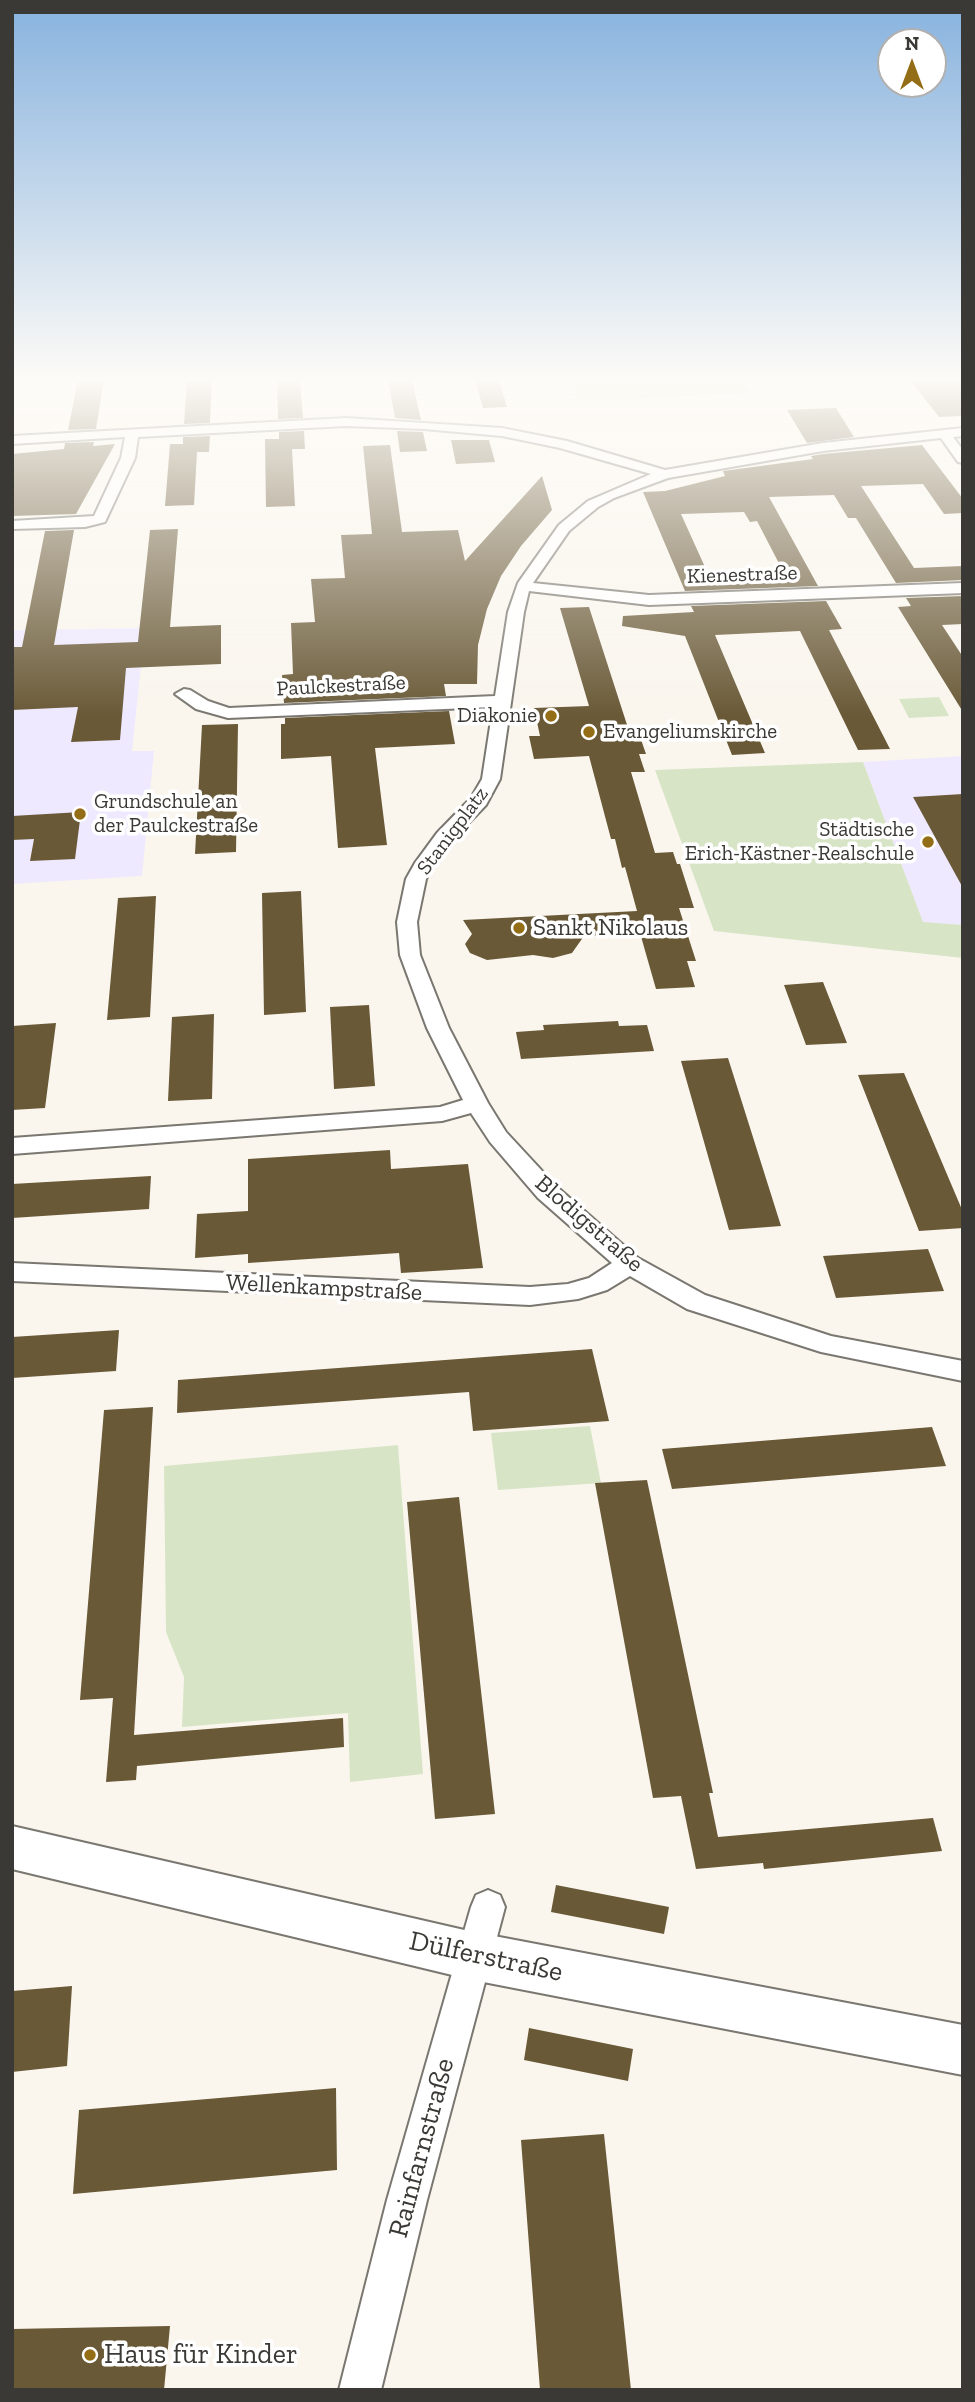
<!DOCTYPE html>
<meta charset="utf-8">
<style>
body{margin:0}
#map{position:relative;width:975px;height:2402px;overflow:hidden;background:#faf6ee;font-family:"Zilla Slab",serif}
canvas{display:block}
.frame{position:absolute;inset:0;border:14px solid #3b3936;pointer-events:none}
.north{position:absolute;left:877px;top:28px;width:70px;height:70px;box-sizing:border-box;background:#fff;border:2px solid #b1b0af;border-radius:50%;rotate:0deg;font-size:19px;font-weight:700;line-height:28px;text-align:center;color:#3b3936}
.north::after{content:'';display:block;margin:auto;width:24px;height:32px;background:#946e17;clip-path:polygon(50% 0,100% 100%,50% 72%,0 100%)}
</style>
<div id="map">
<canvas width="975" height="2402"></canvas>
<div class="frame"></div>
<div class="north">N</div>
</div>
<script>
const context = document.querySelector('canvas').getContext('2d');
context.lineJoin = 'round';
function paint(path, color) { context.fillStyle = color; context.fill(path, 'evenodd'); }
const toPath = rows => new Path2D(rows.map(r => 'M' + r).join(''));
function stroke(path, color, width, dash) { context.strokeStyle = color; context.lineWidth = width; context.lineCap = dash ? 'butt' : 'round'; context.setLineDash(dash || []); context.stroke(path); }
function label(font, color, halo, rows, align = 'center') {
  context.font = font + ' "Zilla Slab",serif'; context.lineWidth = 7; context.setLineDash([]); context.textBaseline = 'middle'; context.strokeStyle = halo; context.fillStyle = color; for (const [text, x, y, turn = 0] of rows) {
    context.save(); context.translate(x, y); context.rotate((+turn || 0) * Math.PI / 180); context.textAlign = isNaN(turn) ? turn : align; if (halo) context.strokeText(text, 0, 0); context.fillText(text, 0, 0); context.restore();
  }
}
paint(toPath([
 [145,628,132,751,154,751,142,876,12,884,12,630],
 [963,756,963,925,923,923,863,762]
]), '#efe9ff');
paint(toPath([
 [569,380,742,380,751,393,578,401],
 [939,697,949,716,909,718,899,699],
 [863,762,923,922,963,925,963,958,714,931,655,770],
 [590,1426,601,1483,498,1490,491,1433],
 [398,1445,423,1774,350,1782,348,1713,182,1727,184,1677,166,1632,164,1466]
]), '#d7e5c6');
paint(toPath([
 [78,380,104,380,96,429,68,430],
 [187,380,212,380,210,423,184,424],
 [277,380,300,380,303,418,278,419],
 [388,380,412,380,421,420,395,418],
 [475,380,499,380,507,407,483,408],
 [910,380,963,380,963,416,939,417],
 [836,408,854,437,807,443,787,410],
 [304,431,305,449,292,449,295,506,266,507,265,439,279,439,279,432],
 [397,431,423,432,427,451,400,452],
 [210,436,209,452,197,452,194,505,165,506,170,444,183,444,183,437],
 [451,440,489,440,495,462,456,464],
 [94,442,93,446,115,444,76,514,12,516,12,454,64,449,65,443],
 [390,445,402,532,458,530,465,561,542,476,552,510,521,546,501,576,487,609,478,645,477,684,444,684,446,696,284,703,282,675,293,674,291,623,315,622,311,579,345,578,341,535,372,534,363,446],
 [922,445,963,499,963,513,944,514,923,484,861,486,914,568,963,566,963,580,896,583,856,518,848,518,834,495,769,497,818,586,685,591,643,492,665,491,725,476,723,471,813,459,811,456,823,454],
 [744,512,750,522,757,521,784,573,709,576,681,514],
 [178,529,170,627,221,625,221,664,126,668,120,740,71,742,78,707,12,710,12,647,22,647,45,531,74,530,54,645,138,642,150,530],
 [963,596,963,624,942,625,963,657,963,712,898,607,911,606,906,598],
 [826,601,842,629,829,630,890,749,858,750,800,631,715,635,765,753,732,755,685,636,622,626,623,616,694,612,691,606],
 [589,607,629,731,638,731,646,754,639,754,645,772,631,772,655,853,673,852,677,864,680,864,694,908,679,908,696,961,687,961,695,987,656,989,640,933,584,936,572,953,553,958,533,955,487,960,470,953,465,944,472,934,463,920,637,911,625,867,622,868,615,839,611,839,589,756,534,759,529,736,540,736,534,708,589,706,560,608],
 [449,711,455,744,375,748,387,845,338,848,331,756,281,759,281,724,285,724,285,718],
 [238,724,236,852,195,854,202,725],
 [963,794,963,888,913,797],
 [81,812,75,859,30,861,34,839,12,840,12,816],
 [301,891,306,1012,264,1015,262,893],
 [156,896,150,1017,107,1020,118,898],
 [823,982,847,1043,806,1045,784,985],
 [369,1005,375,1086,334,1089,330,1007],
 [214,1014,212,1099,168,1101,172,1017],
 [618,1021,619,1026,647,1025,654,1051,521,1059,516,1032,544,1030,543,1025],
 [56,1023,45,1108,12,1110,12,1026],
 [728,1058,781,1226,729,1230,681,1061],
 [904,1073,963,1212,963,1228,919,1231,858,1075],
 [390,1150,391,1169,468,1164,483,1268,401,1273,399,1253,248,1263,248,1254,195,1258,197,1214,248,1211,248,1159],
 [151,1176,149,1209,12,1218,12,1184],
 [928,1249,944,1291,836,1298,823,1256],
 [119,1330,116,1371,12,1378,12,1337],
 [592,1349,609,1421,473,1431,469,1392,177,1413,178,1380],
 [153,1407,134,1735,343,1718,344,1747,137,1766,136,1780,106,1782,113,1698,80,1700,104,1410],
 [932,1427,946,1466,672,1489,662,1449],
 [647,1480,713,1793,709,1793,718,1837,933,1818,942,1851,764,1869,763,1863,696,1869,681,1796,653,1798,595,1483],
 [459,1497,495,1814,435,1819,407,1502],
 [556,1885,669,1907,664,1934,551,1912],
 [72,1986,67,2066,12,2072,12,1991],
 [529,2028,633,2049,628,2081,524,2060],
 [336,2088,337,2170,73,2194,79,2110],
 [604,2134,631,2390,540,2390,521,2140],
 [170,2326,164,2390,12,2390,12,2329]
]), '#695937');
const minor = toPath([
 [346,418,502,428,567,441,665,470,823,443,963,428,963,436,953,437,963,450,963,463,958,462,941,438,823,451,668,478,614,498,598,507,569,531,533,583,649,595,963,583,963,593,649,605,529,591,524,612,500,779,486,805,451,841,434,864,426,879,417,922,420,955,449,1028,488,1103,506,1132,556,1186,638,1258,705,1295,831,1336,963,1361,963,1381,821,1352,687,1309,630,1276,607,1290,578,1299,530,1305,12,1281,12,1263,530,1287,568,1284,589,1278,612,1263,538,1198,490,1142,471,1113,442,1121,12,1154,12,1138,440,1107,463,1100,427,1028,400,955,397,922,406,879,415,863,437,833,471,798,482,779,493,707,228,718,196,709,175,694,184,689,190,690,208,701,229,708,495,696,508,612,518,583,559,525,588,501,651,474,560,448,502,436,424,429,346,426,138,437,135,458,105,522,85,527,12,529,12,521,94,516,121,458,125,437,12,444,12,436,346,418],
 [488,1890,500,1895,505,1907,427,2200,381,2390,339,2390,387,2200,471,1907,476,1895,488,1890]
]);
const secondary = toPath([
 [12,1826,473,1932,963,2025,963,2075,473,1980,12,1869,12,1826]
]);
stroke(minor, '#7a7770', 4);
stroke(secondary, '#7a7770', 4);
paint(minor, '#fff');
paint(secondary, '#fff');
const sky = context.createLinearGradient(0, 0, 0, 716);
sky.addColorStop(0, '#87b2de');
sky.addColorStop(0.53, '#fdfbf7');
sky.addColorStop(1, '#fdfbf700');
context.fillStyle = sky;
context.fillRect(0, 0, 975, 716);
for (const [x, y, r, color] of [
 [551,716,7,"#946e17"],
 [589,732,7,"#946e17"],
 [80,814,7,"#946e17"],
 [928,842,7,"#946e17"],
 [519,928,7,"#946e17"],
 [90,2355,7,"#946e17"]
]) { const dot = new Path2D(); dot.arc(x, y, r, 0, 2 * Math.PI); context.fillStyle = color; context.fill(dot); stroke(dot, '#fff', 2.5); }
label('21px', '#3b3936', '#fff', [
 ["Kienestraße",742,575,-2],
 ["Paulckestraße",341,686,-3],
 ["Stanigplatz",453,831,-53]
]);
label('21px', '#3b3936', '#fff', [
 ["Diakonie",537,716],
 ["Evangeliumskirche",603,732,"left"],
 ["Grundschule an",94,802,"left"],
 ["der Paulckestraße",94,826,"left"],
 ["Städtische",914,830],
 ["Erich-Kästner-Realschule",914,854]
], 'right');
label('24px', '#3b3936', '#fff', [
 ["Sankt Nikolaus",533,928]
], 'left');
label('24px', '#3b3936', '#fff', [
 ["Blodigstraße",589,1224,41],
 ["Wellenkampstraße",324,1288,3]
]);
label('28px', '#3b3936', '#fff', [
 ["Dülferstraße",486,1957,12],
 ["Rainfarnstraße",422,2148,-75]
]);
label('28px', '#3b3936', '#fff', [
 ["Haus für Kinder",104,2355]
], 'left');
</script>
